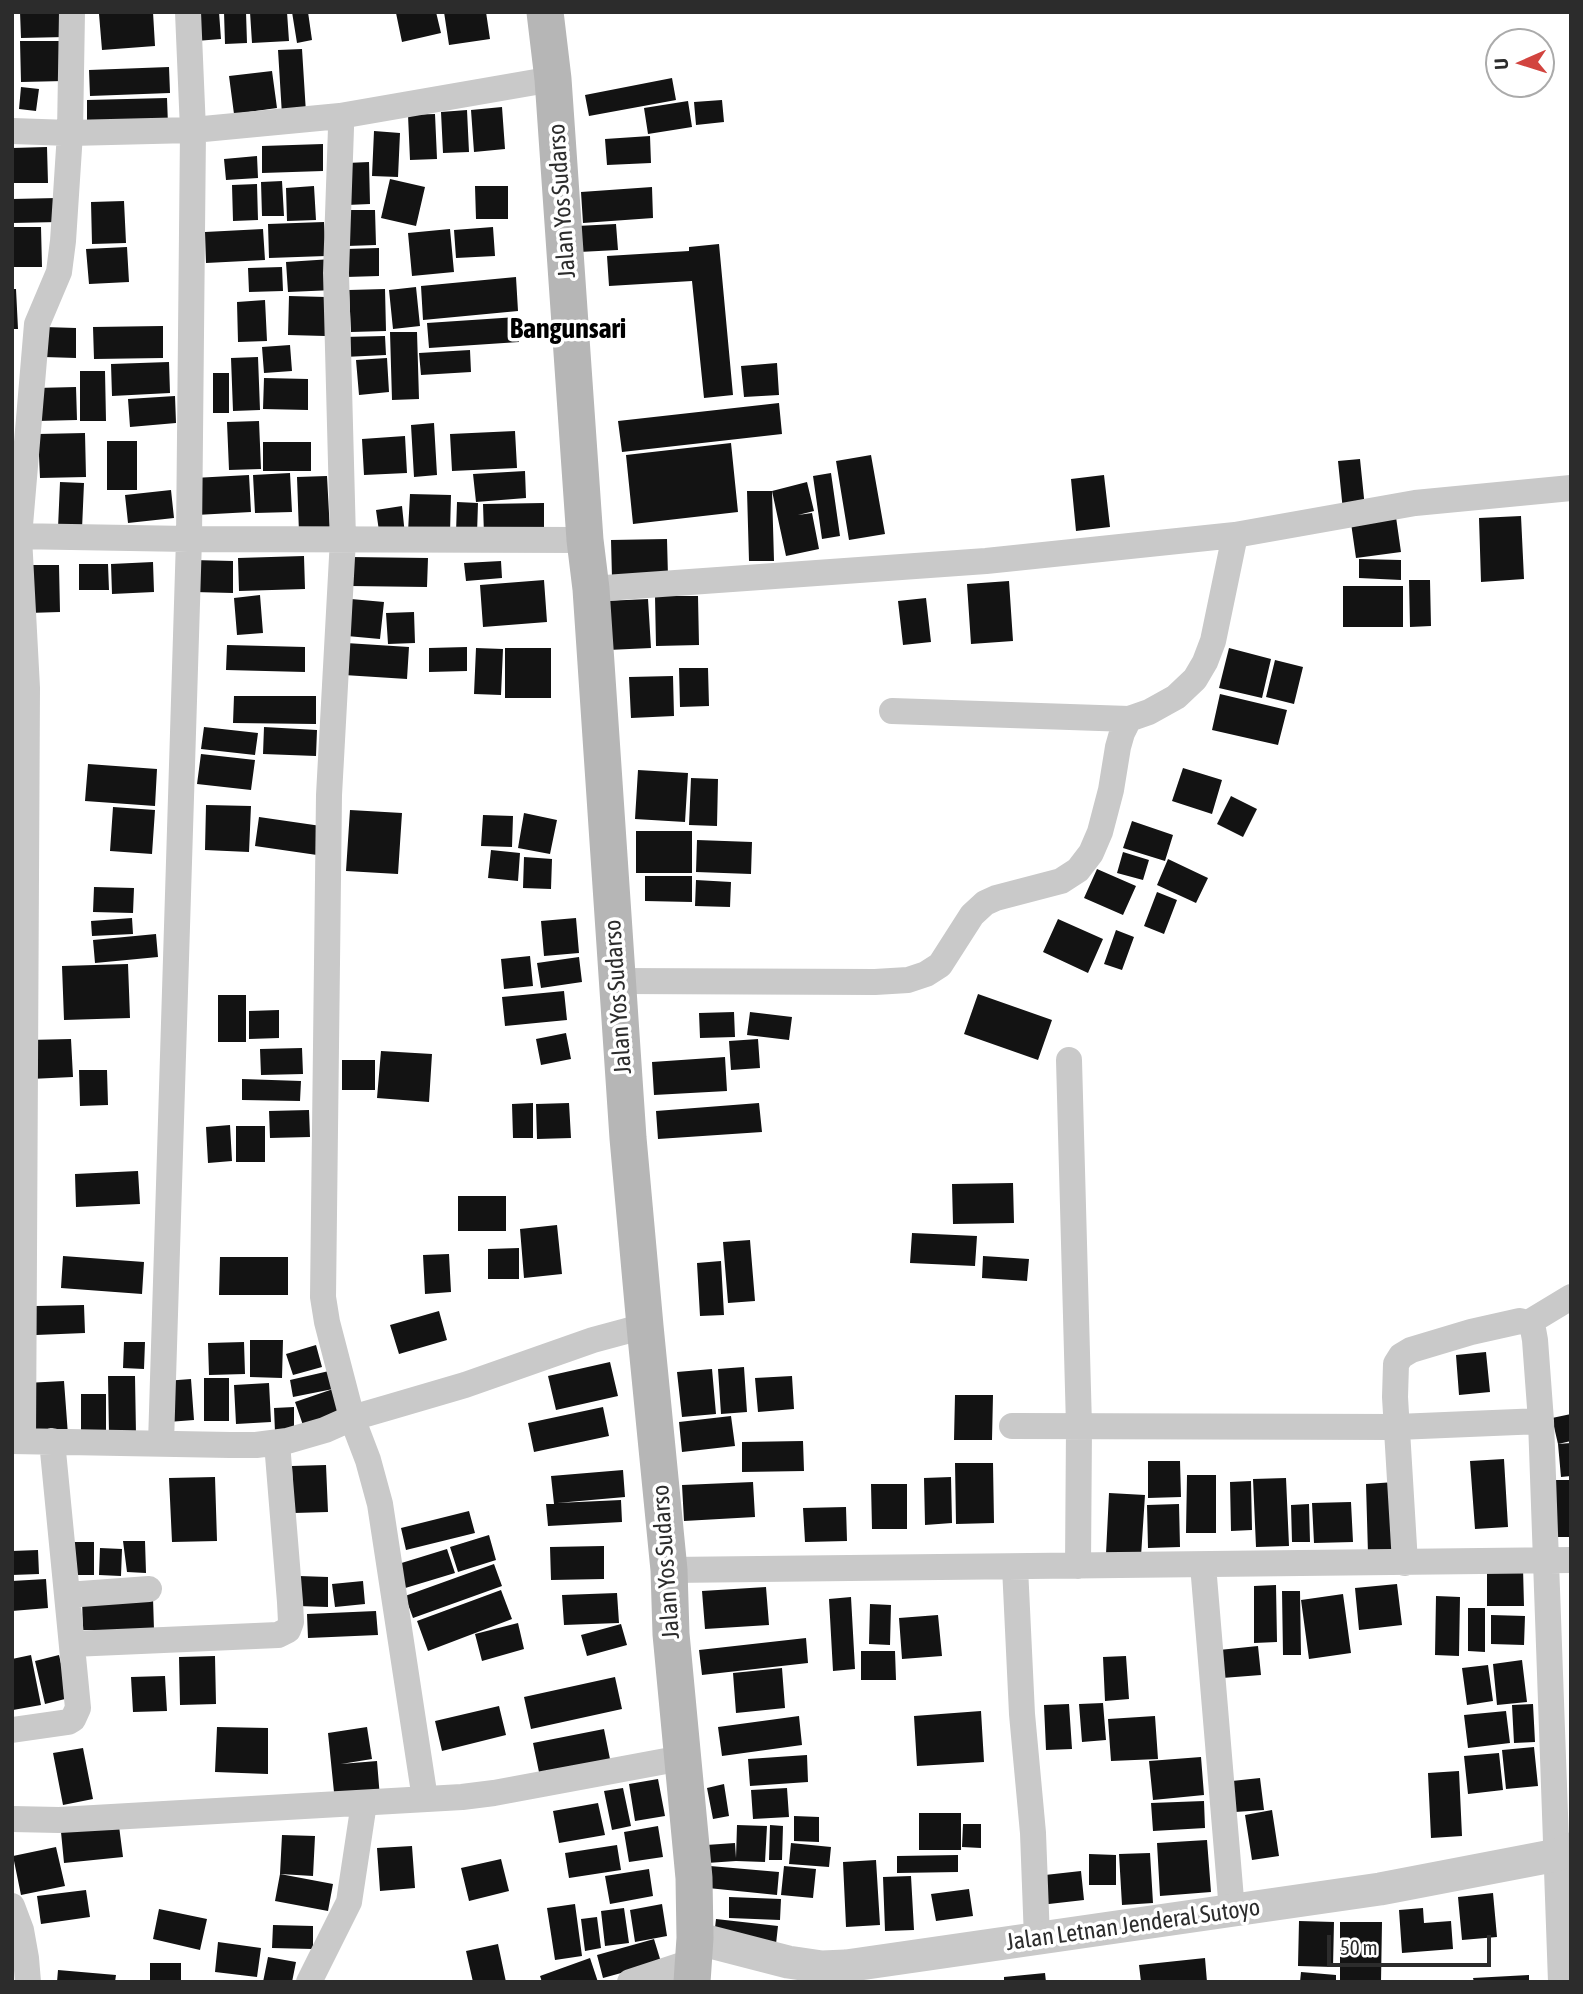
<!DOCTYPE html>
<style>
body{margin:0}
#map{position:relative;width:1583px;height:1994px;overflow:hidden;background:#fff;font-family:"Asap Condensed",sans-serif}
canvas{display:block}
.frame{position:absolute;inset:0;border:14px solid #2c2c2c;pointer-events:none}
.north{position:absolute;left:1485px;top:28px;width:70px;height:70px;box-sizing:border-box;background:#fff;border:2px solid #ababab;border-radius:50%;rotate:267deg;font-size:19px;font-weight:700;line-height:28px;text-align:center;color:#2c2c2c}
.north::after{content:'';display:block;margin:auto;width:24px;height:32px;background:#d2443f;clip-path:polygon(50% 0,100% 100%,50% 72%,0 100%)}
.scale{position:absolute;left:1327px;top:1935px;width:164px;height:32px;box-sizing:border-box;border:4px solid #2c2c2c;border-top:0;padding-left:9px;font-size:21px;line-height:24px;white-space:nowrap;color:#2c2c2c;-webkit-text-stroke:5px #fff;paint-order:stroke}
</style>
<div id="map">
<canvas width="1583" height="1994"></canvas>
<div class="frame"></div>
<div class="north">U</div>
<div class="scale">50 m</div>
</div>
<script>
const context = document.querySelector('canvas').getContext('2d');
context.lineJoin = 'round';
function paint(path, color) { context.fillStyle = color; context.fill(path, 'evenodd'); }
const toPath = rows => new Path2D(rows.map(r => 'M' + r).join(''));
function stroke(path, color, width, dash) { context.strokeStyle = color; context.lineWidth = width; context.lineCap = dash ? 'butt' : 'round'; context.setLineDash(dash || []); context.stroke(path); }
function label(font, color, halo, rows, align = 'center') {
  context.font = font + ' "Asap Condensed",sans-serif'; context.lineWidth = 7; context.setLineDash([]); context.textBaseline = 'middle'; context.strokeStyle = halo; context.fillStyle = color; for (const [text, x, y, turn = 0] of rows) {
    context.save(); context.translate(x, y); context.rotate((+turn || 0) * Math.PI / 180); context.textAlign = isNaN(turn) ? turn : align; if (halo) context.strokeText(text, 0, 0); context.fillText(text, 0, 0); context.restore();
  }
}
paint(toPath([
 [20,12,65,12,65,37,21,38],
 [121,12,153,12,155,46,102,50,99,14],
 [193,12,219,12,221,39,196,41],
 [224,12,246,12,247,43,225,44],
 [250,12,287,12,289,41,252,43],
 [292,12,308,12,312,40,297,43],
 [436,12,441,33,402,42,396,13],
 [444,12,486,12,490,39,449,45],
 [20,41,64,41,64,81,21,82],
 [302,49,306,113,282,115,278,50],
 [169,67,170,93,90,96,89,70],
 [272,71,277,108,234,114,229,76],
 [672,78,676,100,589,116,585,95],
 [21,87,39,89,36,111,19,109],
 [167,98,168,125,87,127,87,100],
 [722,100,724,122,696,125,694,102],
 [688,101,692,127,648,134,644,108],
 [502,107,505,149,474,152,471,110],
 [467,110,469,152,443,153,441,112],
 [435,114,437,159,410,160,408,115],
 [374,131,400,133,398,177,372,176],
 [650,136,651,163,607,165,605,139],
 [323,144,323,171,262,173,262,146],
 [47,147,48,183,12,183,12,148],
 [257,156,258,178,226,180,224,159],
 [369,162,370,204,347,205,347,163],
 [390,179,425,187,416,226,381,218],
 [282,181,284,216,262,216,261,182],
 [257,184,258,220,233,221,232,185],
 [314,186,316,220,287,221,286,188],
 [475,186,508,186,508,219,476,219],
 [652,187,653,218,583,223,581,192],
 [57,198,58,222,12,223,12,199],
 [124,201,126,243,92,244,91,202],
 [347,210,375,210,376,245,347,246],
 [324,222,326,256,269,258,268,224],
 [616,224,618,250,579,252,577,226],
 [12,227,41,227,42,267,12,267],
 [493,227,495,256,456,258,454,230],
 [263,229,265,260,206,263,205,232],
 [450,229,454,272,412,276,408,233],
 [719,244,733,395,704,398,692,281,609,286,607,256,689,251,689,247],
 [127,247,129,282,89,284,86,249],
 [379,248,379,276,346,277,346,249],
 [332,259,334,290,288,292,286,262],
 [282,267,283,291,249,292,248,268],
 [516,277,518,311,423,320,421,286],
 [416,287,420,326,393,329,389,290],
 [12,289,16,289,18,329,12,329],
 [385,289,386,331,351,332,349,290],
 [289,296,326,297,325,336,288,335],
 [265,300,267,341,238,342,237,302],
 [517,317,519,342,429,348,427,323],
 [163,326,163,358,94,359,93,327],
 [44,327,76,328,76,358,44,357],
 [390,332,417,332,419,399,392,400],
 [385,336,386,355,344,357,343,337],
 [290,345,292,371,264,373,262,347],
 [470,350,471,372,421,375,419,353],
 [258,357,260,410,233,411,231,358],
 [387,358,389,392,359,395,356,360],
 [169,362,170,393,112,396,111,364],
 [777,363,779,395,744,397,741,366],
 [80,371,105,371,106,421,80,421],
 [213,373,229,373,229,413,213,413],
 [264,378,308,379,308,410,263,409],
 [76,387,77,420,37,421,36,388],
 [175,396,176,423,130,427,128,399],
 [779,403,782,434,622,452,618,421],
 [259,421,261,469,229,470,227,422],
 [434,423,437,475,414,477,411,425],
 [515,431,517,468,452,471,450,434],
 [85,433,86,477,40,478,38,434],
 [405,436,407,473,364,475,362,439],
 [107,441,137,441,137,490,107,490],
 [263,442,311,442,311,471,263,471],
 [731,443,738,512,633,524,626,455],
 [871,455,885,534,849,540,836,461],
 [1360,459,1365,508,1343,511,1338,461],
 [525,471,526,498,476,502,473,474],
 [290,473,292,512,255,513,253,475],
 [831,473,840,536,822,539,813,476],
 [249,475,251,512,196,515,194,478],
 [1104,475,1110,527,1076,531,1071,479],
 [327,476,330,532,299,533,297,477],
 [60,482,84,483,82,529,58,528],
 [807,482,814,511,798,515,812,513,819,549,786,556,772,491,774,561,749,561,747,491,772,491],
 [171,490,174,518,128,523,125,495],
 [410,494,451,495,450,533,408,532],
 [457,502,478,503,477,534,456,533],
 [544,503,544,534,484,535,483,504],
 [402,506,405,535,380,538,376,510],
 [1521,516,1524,579,1481,582,1479,518],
 [1396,517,1401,552,1356,558,1351,523],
 [667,539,668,577,612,578,611,540],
 [304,556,305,589,239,591,238,558],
 [350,557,428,558,427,587,350,586],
 [1359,559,1401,560,1401,580,1359,578],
 [193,560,233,561,233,593,194,592],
 [501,561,502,578,466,581,464,563],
 [153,562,154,592,112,594,111,564],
 [79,564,108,564,109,590,79,590],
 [27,565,59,565,60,612,28,613],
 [544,580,547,622,483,627,480,585],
 [1409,580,1430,580,1431,626,1410,627],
 [1009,581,1013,641,971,644,967,584],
 [1343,586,1403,586,1403,627,1343,627],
 [260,595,263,633,237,635,234,598],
 [655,596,698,596,699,645,656,646],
 [926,598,931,642,903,645,898,601],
 [351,599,384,602,380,639,347,636],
 [648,599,651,648,608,650,605,601],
 [414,612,415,643,388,644,386,613],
 [346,643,409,647,407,679,344,675],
 [227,645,305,647,305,672,226,670],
 [467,647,467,671,429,672,429,648],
 [476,648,503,649,501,695,474,694],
 [505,648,551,648,551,698,505,698],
 [1229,648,1271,659,1262,698,1219,688],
 [1275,660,1303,667,1294,704,1266,697],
 [679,668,708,668,709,706,680,707],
 [673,676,674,716,631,718,629,677],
 [1220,694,1287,710,1278,745,1212,730],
 [234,696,316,696,316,724,233,723],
 [204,727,258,733,255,755,201,749],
 [264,727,317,730,316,756,263,754],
 [201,754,255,760,251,790,197,784],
 [88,764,157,769,155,806,85,801],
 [1183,768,1222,780,1212,814,1172,801],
 [638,770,688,773,685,822,635,819],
 [691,778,718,779,717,826,689,825],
 [1231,796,1257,809,1243,837,1217,824],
 [206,805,251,806,249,852,205,850],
 [113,807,155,810,152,854,110,851],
 [350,810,402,813,398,874,346,871],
 [524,813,557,820,550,854,518,848],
 [483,815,513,816,512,847,481,846],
 [259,817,321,826,317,855,255,846],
 [1132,821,1173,835,1165,861,1123,848],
 [636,831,692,831,692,873,636,873],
 [697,840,752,842,751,874,696,872],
 [491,850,520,853,518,881,488,878],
 [1123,852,1149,860,1143,880,1117,873],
 [524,857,552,859,551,889,523,888],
 [1168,859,1208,878,1196,903,1157,885],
 [1097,869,1136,886,1123,915,1084,898],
 [645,876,692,876,692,902,645,901],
 [696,880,731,882,730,907,695,906],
 [94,887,134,888,133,913,93,912],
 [1157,892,1177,900,1164,934,1144,926],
 [132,918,133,934,92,936,91,921],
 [576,918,579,953,544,956,541,921],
 [1058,919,1103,939,1088,973,1043,952],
 [1116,930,1134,937,1122,970,1104,964],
 [156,934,158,957,95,963,93,940],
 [530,956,533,986,504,989,501,959],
 [579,957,582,982,541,988,537,963],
 [128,964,130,1018,64,1020,62,966],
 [564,991,567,1020,505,1026,502,997],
 [978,994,1052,1020,1038,1060,964,1034],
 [218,995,246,995,246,1042,218,1042],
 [279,1010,279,1038,249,1039,249,1011],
 [734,1012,735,1037,700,1038,699,1013],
 [750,1012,792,1017,789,1040,747,1035],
 [566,1033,571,1059,541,1065,536,1039],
 [71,1039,73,1077,30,1079,28,1040],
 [758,1039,760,1068,731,1070,729,1041],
 [302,1048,303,1074,261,1075,260,1049],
 [381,1051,432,1054,429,1102,377,1098],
 [725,1057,727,1091,654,1095,652,1062],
 [342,1060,375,1060,375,1090,342,1090],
 [79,1070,107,1070,108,1105,80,1106],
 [242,1079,301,1081,300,1101,242,1100],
 [533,1103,533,1138,513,1138,512,1104],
 [569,1103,571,1138,537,1139,536,1104],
 [759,1103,762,1132,658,1139,656,1111],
 [309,1110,310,1137,270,1138,269,1111],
 [230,1125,232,1161,208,1163,206,1127],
 [236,1126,265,1126,265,1162,236,1162],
 [138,1171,140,1204,76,1207,75,1174],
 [1013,1183,1014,1223,953,1224,952,1184],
 [458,1196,506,1196,506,1231,458,1231],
 [557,1225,562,1274,524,1278,520,1229],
 [912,1233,977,1236,975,1266,910,1263],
 [750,1240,755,1301,728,1303,723,1242],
 [519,1248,519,1279,488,1279,488,1249],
 [449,1254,451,1292,425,1294,423,1255],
 [63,1256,144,1262,142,1294,61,1288],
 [983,1256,1029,1259,1027,1281,982,1278],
 [220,1257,288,1257,288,1295,219,1295],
 [721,1261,724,1315,700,1316,697,1263],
 [84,1305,85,1333,36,1335,36,1306],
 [439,1311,447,1340,399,1354,390,1325],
 [250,1340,283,1340,282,1378,250,1377],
 [124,1342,145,1342,144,1369,123,1368],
 [244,1342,245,1374,209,1375,208,1343],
 [316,1345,322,1367,293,1375,286,1354],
 [1486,1352,1490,1392,1459,1395,1456,1355],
 [610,1362,618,1396,556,1410,548,1376],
 [744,1367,747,1412,721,1414,718,1369],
 [712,1369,716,1414,682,1417,677,1372],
 [329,1371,343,1417,305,1431,295,1402,333,1389,293,1397,290,1380],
 [108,1376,135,1376,136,1435,109,1435],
 [792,1376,794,1409,758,1412,755,1378],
 [204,1378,229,1378,229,1421,204,1421],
 [191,1379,194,1420,168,1422,165,1381],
 [64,1381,68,1435,30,1437,26,1383],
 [269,1383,271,1422,236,1424,234,1385],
 [81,1394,106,1394,106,1438,81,1438],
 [955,1395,993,1395,992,1440,954,1440],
 [294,1407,294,1431,275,1432,274,1408],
 [603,1407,609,1436,534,1452,528,1423],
 [1571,1414,1571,1441,1558,1444,1571,1443,1571,1476,1561,1477,1558,1444,1552,1418],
 [731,1416,735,1446,682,1452,679,1422],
 [803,1441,804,1471,742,1472,742,1442],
 [1504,1459,1508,1527,1475,1529,1470,1461],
 [1148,1461,1180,1461,1181,1497,1148,1498],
 [955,1463,993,1463,994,1523,956,1524],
 [326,1465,328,1512,294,1513,292,1466],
 [623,1470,625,1497,557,1503,621,1500,622,1522,548,1526,546,1504,554,1504,551,1476],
 [1187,1475,1216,1475,1216,1533,1186,1533],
 [215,1477,217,1541,172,1542,169,1478],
 [951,1477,952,1523,925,1525,924,1478],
 [1286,1478,1289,1546,1256,1547,1253,1479],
 [1552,1480,1571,1480,1571,1537,1555,1537],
 [1251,1481,1252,1530,1231,1531,1230,1482],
 [753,1482,755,1517,684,1521,682,1485],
 [1395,1482,1397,1552,1368,1554,1366,1484],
 [871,1484,907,1484,907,1529,872,1529],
 [1109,1493,1145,1495,1141,1556,1106,1554],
 [1351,1502,1353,1542,1314,1543,1312,1503],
 [1179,1504,1180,1547,1148,1548,1147,1505],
 [1309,1504,1310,1542,1292,1542,1291,1505],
 [846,1507,847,1541,805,1542,803,1508],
 [469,1511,475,1533,406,1550,401,1528],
 [489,1535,496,1560,458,1572,450,1547],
 [123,1541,145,1541,146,1573,127,1572],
 [68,1542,94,1542,94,1575,68,1575],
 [604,1546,604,1579,551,1580,550,1547],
 [100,1548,122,1549,121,1576,99,1575],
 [447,1549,455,1573,402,1589,395,1565],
 [38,1550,39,1574,12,1575,12,1551],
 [494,1564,502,1586,413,1618,405,1596],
 [1487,1568,1523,1568,1524,1606,1487,1606],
 [299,1576,328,1577,328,1607,298,1606],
 [46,1579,48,1608,12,1611,12,1581],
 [363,1581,365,1604,335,1607,332,1584],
 [1397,1584,1402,1625,1359,1630,1355,1588],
 [1276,1585,1277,1642,1254,1643,1254,1586],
 [766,1587,769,1625,705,1629,702,1591],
 [501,1590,512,1619,428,1651,417,1621],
 [1282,1591,1300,1591,1301,1655,1283,1655],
 [617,1593,619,1623,564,1625,562,1595],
 [1343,1594,1351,1653,1309,1659,1301,1600],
 [1436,1596,1460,1597,1459,1656,1435,1655],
 [851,1597,855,1669,833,1671,829,1599],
 [153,1598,154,1630,83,1630,82,1599],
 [870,1604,891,1605,890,1645,869,1644],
 [1468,1608,1485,1608,1485,1652,1468,1651],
 [376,1611,378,1635,308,1638,307,1614],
 [938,1615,942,1656,902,1659,899,1618],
 [1491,1615,1525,1616,1524,1645,1491,1644],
 [518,1623,524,1649,482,1661,475,1634],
 [621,1624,627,1645,587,1656,581,1635],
 [806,1638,808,1663,702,1675,699,1650],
 [1258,1646,1261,1675,1222,1678,1219,1650],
 [861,1651,895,1651,896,1680,861,1680],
 [31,1655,41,1705,13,1710,12,1659],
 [59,1655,69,1698,45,1704,35,1661],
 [215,1656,216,1704,180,1705,179,1657],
 [1126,1656,1129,1699,1105,1701,1103,1657],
 [1522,1660,1527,1702,1497,1705,1493,1664],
 [1488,1665,1493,1701,1467,1705,1462,1668],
 [782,1668,785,1708,736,1713,733,1673],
 [165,1676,167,1711,133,1712,131,1677],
 [615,1677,622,1709,531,1729,524,1697],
 [1103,1703,1106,1740,1082,1742,1079,1704],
 [1069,1704,1072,1749,1046,1750,1044,1705],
 [1533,1704,1535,1742,1514,1743,1512,1705],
 [499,1706,506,1735,442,1751,435,1721],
 [981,1711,984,1762,917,1766,914,1716],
 [1506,1711,1510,1743,1468,1748,1464,1715],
 [799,1716,802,1745,722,1756,718,1727],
 [1155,1716,1158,1759,1111,1761,1108,1719],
 [217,1727,268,1728,268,1774,215,1772],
 [367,1727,372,1759,341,1764,377,1761,380,1798,335,1802,328,1733],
 [604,1729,611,1764,540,1777,533,1743],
 [1534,1747,1538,1786,1506,1789,1502,1750],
 [83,1748,93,1799,63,1805,53,1753],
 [1499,1753,1503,1790,1468,1794,1464,1756],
 [807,1755,808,1782,750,1786,748,1759],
 [1201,1757,1204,1795,1153,1800,1149,1761],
 [1459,1771,1462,1836,1431,1838,1428,1773],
 [1260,1778,1264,1810,1235,1812,1232,1781],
 [658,1779,665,1816,635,1821,629,1784],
 [724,1784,729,1816,713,1819,707,1788],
 [623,1788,631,1826,612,1830,604,1791],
 [787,1788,789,1817,753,1819,751,1790],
 [1204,1801,1205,1828,1153,1831,1151,1803],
 [598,1803,605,1835,559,1843,553,1811],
 [1272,1810,1279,1856,1252,1860,1245,1815],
 [919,1813,961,1813,961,1850,919,1850],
 [794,1816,819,1817,819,1842,794,1841],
 [963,1824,981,1824,981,1848,962,1847],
 [737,1825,767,1826,765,1862,736,1861,707,1863,706,1845,735,1843,736,1858],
 [770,1825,783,1826,782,1860,769,1860],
 [119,1826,123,1857,64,1863,61,1832],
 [658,1826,663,1857,629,1862,624,1832],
 [282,1835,315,1836,313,1876,280,1874],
 [1207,1840,1211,1892,1160,1896,1157,1843],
 [791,1843,831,1847,829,1867,789,1864],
 [617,1845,621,1870,569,1878,565,1853],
 [412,1846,415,1888,380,1891,377,1848],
 [56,1847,65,1886,21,1895,13,1856],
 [1150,1853,1153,1903,1122,1905,1119,1854],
 [1089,1854,1116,1855,1116,1885,1089,1885],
 [958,1855,958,1872,897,1873,897,1856],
 [501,1859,509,1891,469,1901,461,1868],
 [876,1860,880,1925,846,1927,843,1862],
 [710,1866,779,1872,777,1895,708,1888],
 [784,1866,816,1869,813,1898,781,1895],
 [649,1869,653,1896,610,1904,605,1876],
 [1081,1871,1084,1900,1040,1905,1036,1876],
 [280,1874,333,1884,328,1911,275,1901],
 [911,1876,914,1930,885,1931,883,1877],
 [969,1889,973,1916,936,1921,931,1894],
 [86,1890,90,1917,41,1924,37,1896],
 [1493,1893,1497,1937,1462,1940,1458,1897],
 [729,1897,781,1899,780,1920,729,1918],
 [575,1904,582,1956,555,1960,547,1908],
 [662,1904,667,1936,635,1942,630,1910],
 [624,1908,629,1943,605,1946,601,1911],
 [1423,1908,1424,1923,1451,1921,1453,1949,1402,1953,1399,1910],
 [159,1909,207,1919,200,1950,153,1939],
 [597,1917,601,1948,585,1951,581,1919],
 [716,1919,778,1926,776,1944,714,1937],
 [1299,1921,1334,1922,1333,1967,1298,1966],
 [1340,1922,1382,1922,1381,1982,1340,1982],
 [273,1925,313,1926,313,1949,272,1948],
 [654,1939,661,1962,603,1978,597,1955],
 [218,1942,261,1948,257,1977,215,1972],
 [498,1944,506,1982,473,1982,466,1951],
 [268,1957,296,1962,292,1982,263,1982],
 [590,1958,598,1982,542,1982,540,1976],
 [1205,1958,1207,1982,1141,1982,1139,1965],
 [150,1963,181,1963,181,1982,150,1982],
 [58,1970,116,1975,115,1982,57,1982],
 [1301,1972,1336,1975,1336,1982,1300,1982],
 [1045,1973,1046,1982,1004,1982,1004,1977],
 [1529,1975,1529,1982,1474,1982,1473,1978]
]), '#131313');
stroke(toPath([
 [340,116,553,79],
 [12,131,70,133,193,130,340,116,341,128,336,273,343,539,329,795,323,1297,327,1322,352,1418,368,1460,380,1504,425,1799],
 [12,536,189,539,585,540],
 [591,589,986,561,1235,535,1415,503,1571,488],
 [892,711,1129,719],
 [617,981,875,982,908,980,926,974,940,965,972,915,985,903,996,898,1061,881,1078,870,1091,853,1100,832,1111,790,1118,747,1122,733,1129,719,1149,712,1176,697,1195,679,1205,662,1213,641,1235,535],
 [1069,1060,1079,1426,1078,1566],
 [1528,1323,1571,1297],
 [1012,1426,1397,1427,1541,1421],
 [12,1441,230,1445,256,1445,287,1441,325,1430,352,1418,390,1407,465,1385,593,1340,645,1326],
 [23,1441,27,688,19,537,37,324,59,272,63,241,70,133,72,12],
 [161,1443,189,539,193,130,188,12],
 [1405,1563,1395,1397,1396,1364,1401,1356,1411,1350,1471,1332,1520,1321,1528,1323,1533,1329,1535,1340,1541,1421,1561,1982],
 [1203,1565,1232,1911],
 [1015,1567,1022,1714,1033,1833,1037,1939],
 [669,1570,1571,1560],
 [67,1595,149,1589],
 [72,1644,278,1635,288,1630,291,1622,290,1602,277,1443],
 [12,1730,68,1722,73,1719,78,1708,52,1441],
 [12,1819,59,1820,462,1797,494,1793,682,1758],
 [12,1906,21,1930,26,1958,28,1982],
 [309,1982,349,1902,364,1803],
 [630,1982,694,1961]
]), '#c9c9c9', 26);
stroke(toPath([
 [695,1938,788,1962,822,1967,846,1966,1380,1889,1557,1855,1571,1849]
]), '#c9c9c9', 33);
stroke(toPath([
 [545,12,553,79,585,540,591,589,628,1138,645,1326,669,1570,671,1634,694,1878,695,1938,692,1982]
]), '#b6b6b6', 37);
label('24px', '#2c2c2c', '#fff', [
 ["Jalan Yos Sudarso",562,201,-94],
 ["Jalan Yos Sudarso",618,997,-94],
 ["Jalan Yos Sudarso",666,1562,-94],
 ["Jalan Letnan Jenderal Sutoyo",1133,1925,-8]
]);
label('bold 28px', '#000', '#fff', [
 ["Bangunsari",568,329]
]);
</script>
